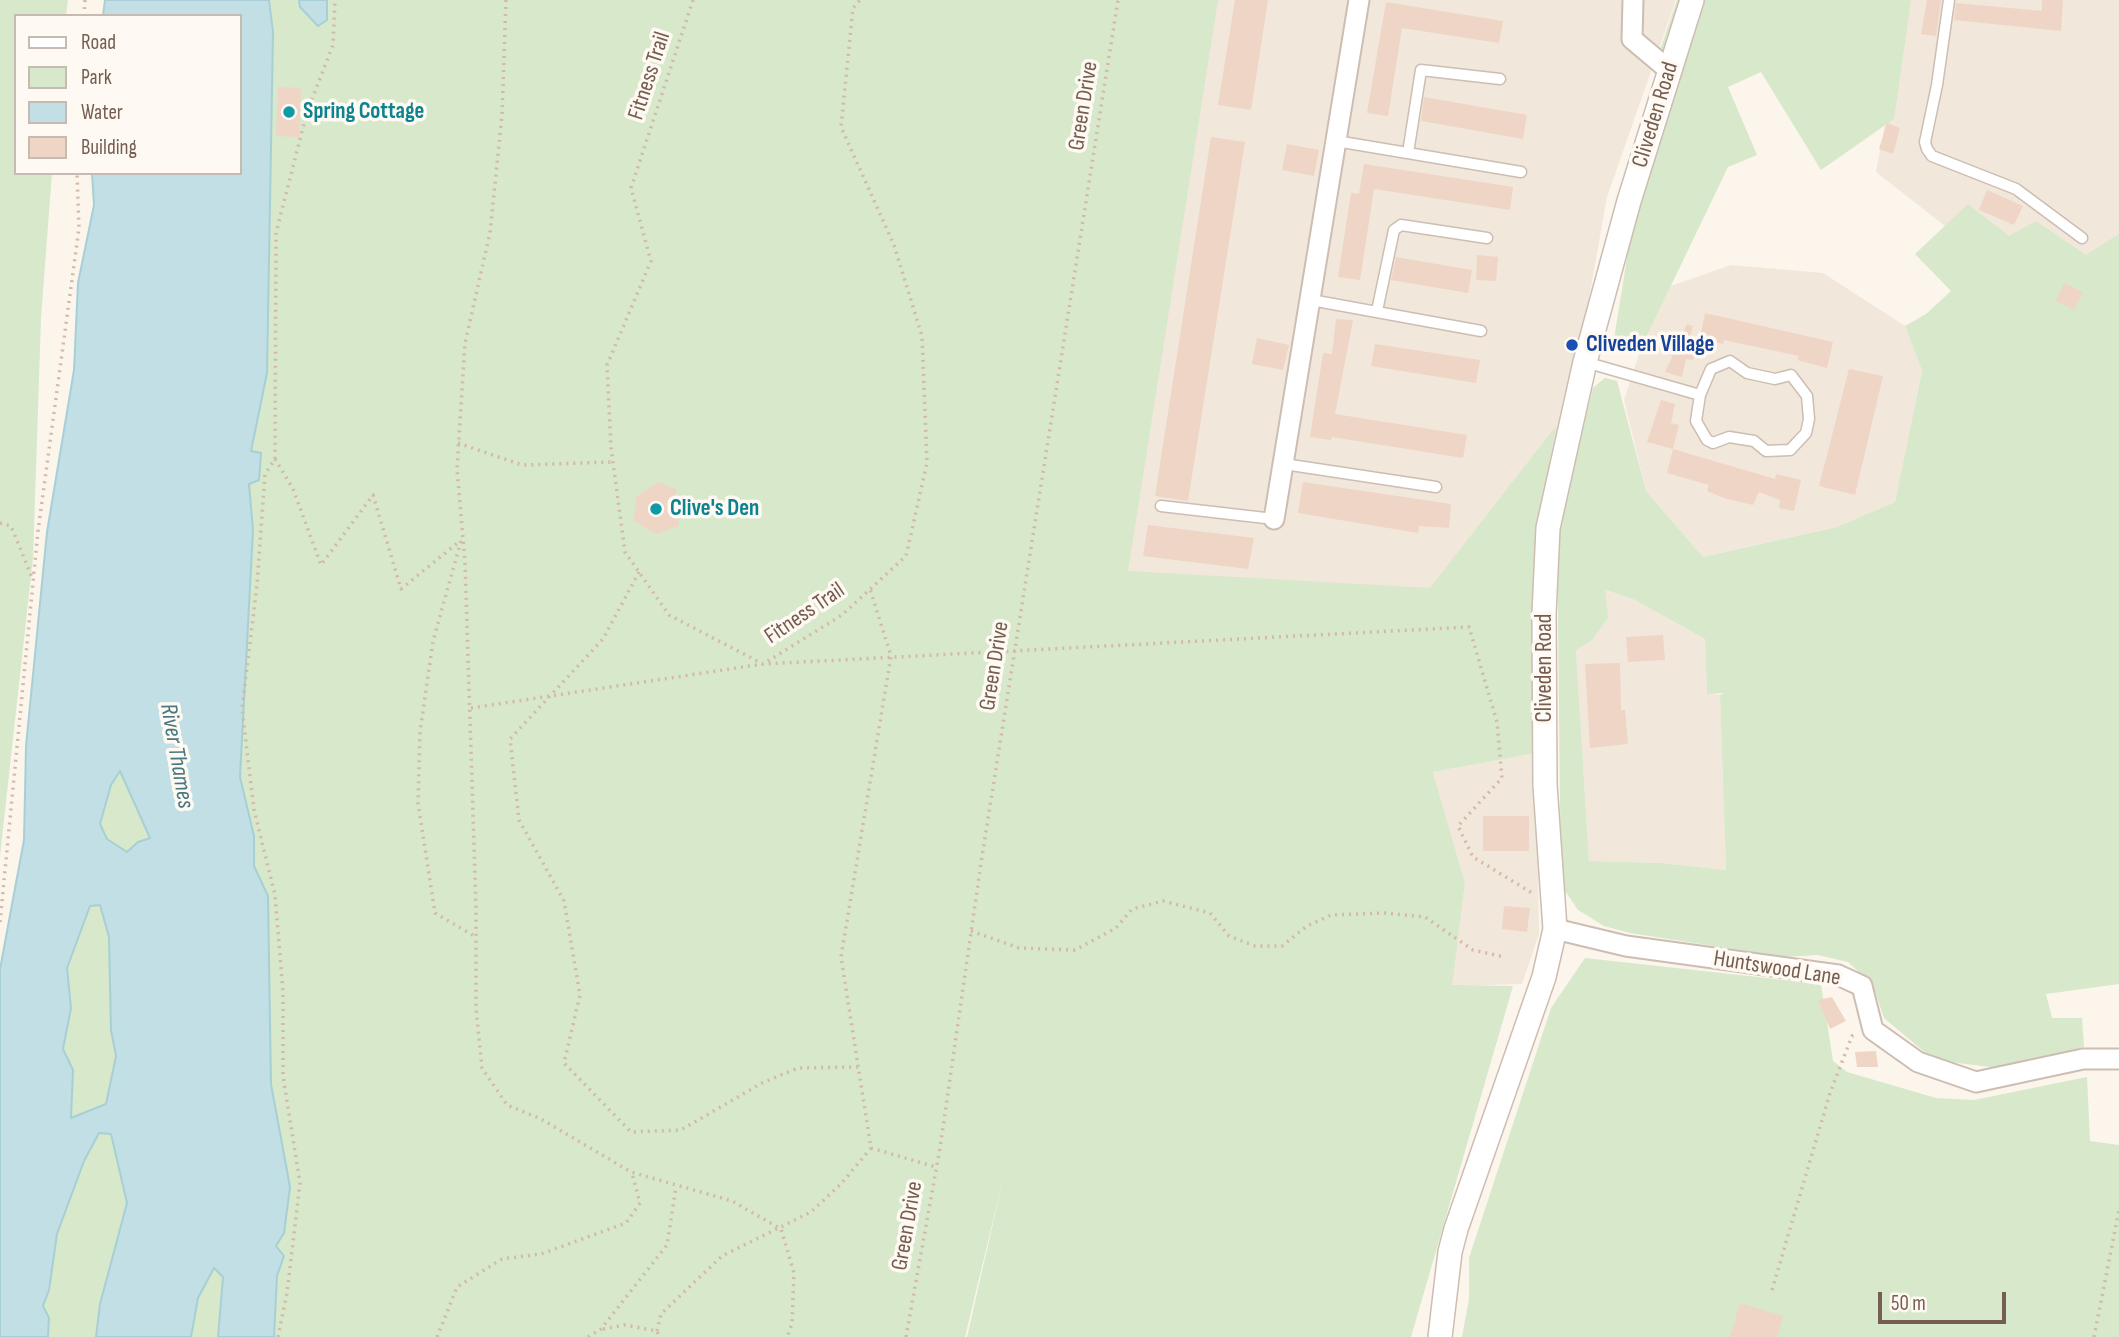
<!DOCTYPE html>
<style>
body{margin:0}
#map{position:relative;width:2119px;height:1337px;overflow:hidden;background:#fbf5ec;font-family:"Sofia Sans Condensed",sans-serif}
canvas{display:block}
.legend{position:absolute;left:14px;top:14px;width:228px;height:161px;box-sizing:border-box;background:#fef9f2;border:2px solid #c7bbb1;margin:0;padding:9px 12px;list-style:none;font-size:21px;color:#755d50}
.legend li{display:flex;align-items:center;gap:14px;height:35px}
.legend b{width:35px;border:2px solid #c7bbb1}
.scale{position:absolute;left:1878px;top:1292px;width:128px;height:32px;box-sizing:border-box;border:4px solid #755d50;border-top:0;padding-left:9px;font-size:21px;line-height:24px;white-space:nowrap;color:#755d50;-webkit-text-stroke:5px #fef9f2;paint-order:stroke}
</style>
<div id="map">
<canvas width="2119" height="1337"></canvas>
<ul class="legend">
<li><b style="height:9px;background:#fff"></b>Road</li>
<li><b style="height:19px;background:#d7e8cb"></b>Park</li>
<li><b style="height:19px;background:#c1dfe4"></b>Water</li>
<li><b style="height:19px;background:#efd5c5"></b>Building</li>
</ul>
<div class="scale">50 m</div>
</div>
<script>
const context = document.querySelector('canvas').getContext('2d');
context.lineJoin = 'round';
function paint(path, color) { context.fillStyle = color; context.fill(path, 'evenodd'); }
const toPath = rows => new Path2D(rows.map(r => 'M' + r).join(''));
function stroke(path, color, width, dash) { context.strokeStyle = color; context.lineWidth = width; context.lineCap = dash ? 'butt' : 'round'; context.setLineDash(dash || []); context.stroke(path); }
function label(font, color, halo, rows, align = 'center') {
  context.font = font + ' "Sofia Sans Condensed",sans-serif'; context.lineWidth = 7; context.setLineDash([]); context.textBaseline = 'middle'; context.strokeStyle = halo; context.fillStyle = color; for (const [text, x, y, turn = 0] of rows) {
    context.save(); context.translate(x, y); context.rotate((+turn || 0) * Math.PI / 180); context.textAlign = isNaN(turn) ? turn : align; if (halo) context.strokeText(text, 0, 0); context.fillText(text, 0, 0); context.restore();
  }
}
paint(toPath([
 [1169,0,1676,0,1607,197,1533,612,1080,630],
 [1908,0,2119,0,2119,362,1876,172],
 [1731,265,1823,273,1905,326,1922,369,1895,502,1837,527,1703,557,1646,491,1624,400,1641,348,1671,286],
 [1604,590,1633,599,1705,639,1707,693,1720,695,1726,870,1661,863,1589,861,1576,650,1591,641],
 [1536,753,1539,934,1522,984,1451,986,1465,883,1433,772]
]), '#f2e7db');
paint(toPath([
 [0,0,68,0,66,16,16,16,16,173,52,173,41,318,33,558,0,856],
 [269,0,1218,0,1128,571,1430,588,1556,426,1536,534,1536,753,1433,772,1465,883,1452,985,1513,986,1411,1337,967,1337,1004,1175,965,1337,274,1337,277,1276,284,1256,276,1246,290,1187,271,1084,268,896,254,866,254,836,240,777,253,530,249,483,261,454,251,451,267,373,273,32],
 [1677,0,1911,0,1894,119,1821,170,1761,72,1728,87,1757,155,1728,167,1641,348,1614,339,1661,47],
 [1968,204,2009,236,2036,221,2086,255,2119,234,2119,984,2046,994,2052,1018,2082,1018,2084,1047,1998,1068,1934,1060,1884,1018,1873,985,1848,962,1818,955,1784,957,1630,933,1604,926,1578,910,1561,885,1557,534,1593,388,1605,378,1617,381,1646,491,1703,557,1837,527,1895,502,1922,370,1905,326,1926,314,1951,291,1915,254],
 [1605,590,1633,599,1705,639,1707,694,1724,693,1720,695,1726,870,1661,863,1589,861,1576,650,1591,641,1608,618],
 [119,770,151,839,138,842,127,852,107,839,100,824,111,785],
 [100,905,109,937,111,1030,116,1056,106,1104,71,1119,73,1070,63,1049,71,1008,67,968,90,906],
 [1585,958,1821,984,1833,1061,1847,1072,1936,1098,1974,1100,2087,1077,2090,1141,2119,1145,2119,1337,1462,1337,1469,1299,1469,1258,1551,1008],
 [99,1133,111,1133,127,1203,100,1304,96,1337,48,1337,49,1318,43,1306,49,1290,57,1234,84,1161],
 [214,1268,223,1277,218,1337,191,1337,198,1298]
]), '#d7e8cb');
const water = toPath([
 [105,0,269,0,273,32,267,373,251,451,261,453,259,480,249,484,253,530,240,777,254,836,254,866,268,896,271,1084,290,1187,284,1233,276,1246,284,1256,277,1276,274,1337,218,1337,223,1277,214,1268,198,1298,191,1337,96,1337,100,1304,127,1203,111,1134,99,1133,84,1161,57,1234,49,1290,43,1306,49,1318,48,1337,0,1337,0,969,24,840,26,746,47,532,74,370,78,283,94,205,92,173,240,173,240,16,103,16,105,0],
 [120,771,150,838,138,842,127,852,107,839,100,824,111,785,120,771],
 [100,905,109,937,111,1030,116,1056,106,1104,71,1118,73,1070,63,1049,71,1008,67,968,90,906,100,905],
 [299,0,327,0,327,20,318,26,300,7,299,0]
]);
paint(water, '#c1dfe4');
stroke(water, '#a8cfd5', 2);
paint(toPath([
 [1235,0,1268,0,1251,110,1218,105],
 [1927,0,1941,0,1936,36,1921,34],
 [2042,0,2063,0,2061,31,1954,20,1956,3,2042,11],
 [1386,2,1503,21,1499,43,1402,28,1388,116,1367,113],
 [278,87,301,88,299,137,276,136],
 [1424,97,1527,115,1523,139,1421,121],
 [1887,123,1900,128,1893,154,1879,149],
 [1211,137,1245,142,1188,501,1155,496],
 [1287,144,1319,150,1314,176,1282,170],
 [1364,164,1513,187,1510,210,1374,189,1360,280,1338,277,1351,193,1359,194],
 [1987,190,2023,206,2014,225,1979,210],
 [1477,255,1498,257,1496,281,1476,280],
 [1396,257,1472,270,1468,293,1391,280],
 [2064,283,2083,292,2074,310,2056,301],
 [1705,313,1833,342,1827,368,1797,360,1799,356,1724,340,1723,344,1700,339],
 [1336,319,1353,320,1335,414,1467,435,1463,458,1332,437,1331,440,1310,437,1323,353,1332,354],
 [1687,324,1693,326,1690,337,1700,339,1693,360,1686,359,1682,377,1665,372,1673,355,1670,354,1674,333,1682,335],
 [1257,338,1289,345,1283,370,1252,364],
 [1375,344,1480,360,1476,383,1371,366],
 [1849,369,1883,376,1855,495,1819,486],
 [1661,400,1675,404,1671,423,1679,425,1673,449,1647,442],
 [1673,449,1775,479,1776,474,1801,480,1794,511,1779,508,1780,500,1759,492,1753,505,1727,499,1707,491,1709,485,1667,473],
 [658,482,676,489,679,526,656,534,634,521,636,497],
 [1303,482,1451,504,1449,528,1419,526,1418,533,1298,513],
 [1148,525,1254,538,1248,569,1143,556],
 [1663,635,1665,660,1628,662,1626,637],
 [1620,663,1621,710,1625,710,1628,744,1590,748,1585,664],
 [1483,816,1529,816,1529,851,1483,851],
 [1504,906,1530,908,1527,932,1502,929],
 [1832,997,1846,1021,1830,1029,1818,1000],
 [1876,1051,1878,1067,1857,1067,1855,1052],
 [1740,1303,1783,1316,1777,1337,1730,1337]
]), '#efd5c5');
const service = toPath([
 [1949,0,1937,85,1925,142,1927,149,1932,156,2016,189,2082,238],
 [1336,141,1521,172],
 [1408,153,1421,70,1500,79],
 [1311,300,1481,331],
 [1377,311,1394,230,1401,225,1487,238],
 [1585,362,1700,395,1711,369,1730,361,1747,373,1775,379,1791,375,1807,396,1809,419,1806,433,1790,450,1766,451,1754,441,1729,437,1713,443,1707,440,1696,421,1700,395],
 [1284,464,1436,487],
 [1161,506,1274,519]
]);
const minor = toPath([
 [1633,0,1632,39,1670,71],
 [1274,519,1359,0],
 [1555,929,1626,946,1838,975,1862,986,1873,1030,1918,1062,1976,1082,2083,1059,2119,1059]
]);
const tertiary = toPath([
 [1440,1337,1450,1252,1456,1229,1544,977,1555,929,1545,785,1544,614,1548,528,1585,362,1629,201,1692,0]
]);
stroke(service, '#cdbdb2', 13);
stroke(minor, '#cdbdb2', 23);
stroke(tertiary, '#cdbdb2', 26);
stroke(toPath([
 [506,0,502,115,490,233,465,343,457,469,465,562,476,908,476,1009,482,1068,507,1105,541,1119,631,1172,732,1201,781,1229,794,1273,792,1324,787,1337],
 [693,0,631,188,651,261,607,365,611,448,625,552,669,615,763,664,842,615,906,556,927,463,922,336,894,245,841,127,853,8,860,0],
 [84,16,85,0],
 [458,443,522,465,613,462],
 [275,459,293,489,321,565,373,495,401,589,460,541],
 [0,523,11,526,33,580],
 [461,541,433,641,420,732,418,803,435,913,476,937],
 [639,572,603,639,510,739,519,820,564,901,580,995,564,1063,631,1132,681,1130,762,1083,798,1068,858,1067],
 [471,708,763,664,1469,627,1497,722,1502,778,1458,826,1473,857,1532,893],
 [0,922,38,531,79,228,77,173],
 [971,931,1019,948,1075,950,1116,928,1132,909,1163,901,1210,913,1229,936,1255,946,1282,946,1307,926,1331,915,1386,913,1425,917,1473,950,1505,957],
 [871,1148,936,1167],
 [1772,1290,1830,1093,1852,1036,1856,1035],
 [603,1329,625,1325,657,1331,659,1337],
 [657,1331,661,1314,722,1256,811,1212,841,1184,871,1148,841,957,891,656,870,589],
 [278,1337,287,1293,300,1183,283,1076,283,992,275,895,254,810,242,708,257,585,265,474,275,459,276,233,307,112,333,45,335,0],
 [437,1337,457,1287,502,1259,541,1254,626,1223,640,1203,632,1173],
 [588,1337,601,1329,667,1245,676,1187],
 [906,1337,940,1148,981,863,1118,0],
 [2094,1337,2119,1210]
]), '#d4b8a8', 3.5, [2, 5]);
stroke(service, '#fff', 10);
stroke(minor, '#fff', 19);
stroke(tertiary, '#fff', 23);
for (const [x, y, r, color] of [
 [289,112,7,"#0f9aa8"],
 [1572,345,7,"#1a4fb4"],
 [656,509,7,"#0f9aa8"]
]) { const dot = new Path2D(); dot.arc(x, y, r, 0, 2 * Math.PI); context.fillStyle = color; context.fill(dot); stroke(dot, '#fef9f2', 2.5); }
label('23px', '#755d50', '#fef9f2', [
 ["Fitness Trail",650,76,-72],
 ["Green Drive",1084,106,-81],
 ["Cliveden Road",1656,115,-73],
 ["Fitness Trail",805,614,-34],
 ["Green Drive",995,666,-81],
 ["Cliveden Road",1545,668,-90],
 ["Huntswood Lane",1777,969,9],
 ["Green Drive",908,1226,-80]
]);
label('bold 23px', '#0d838f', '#fef9f2', [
 ["Spring Cottage",303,112],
 ["Clive's Den",670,509]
], 'left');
label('bold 23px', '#164399', '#fef9f2', [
 ["Cliveden Village",1586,345]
], 'left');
label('italic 24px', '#47777f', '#fef9f2', [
 ["River Thames",176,756,80]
]);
</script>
